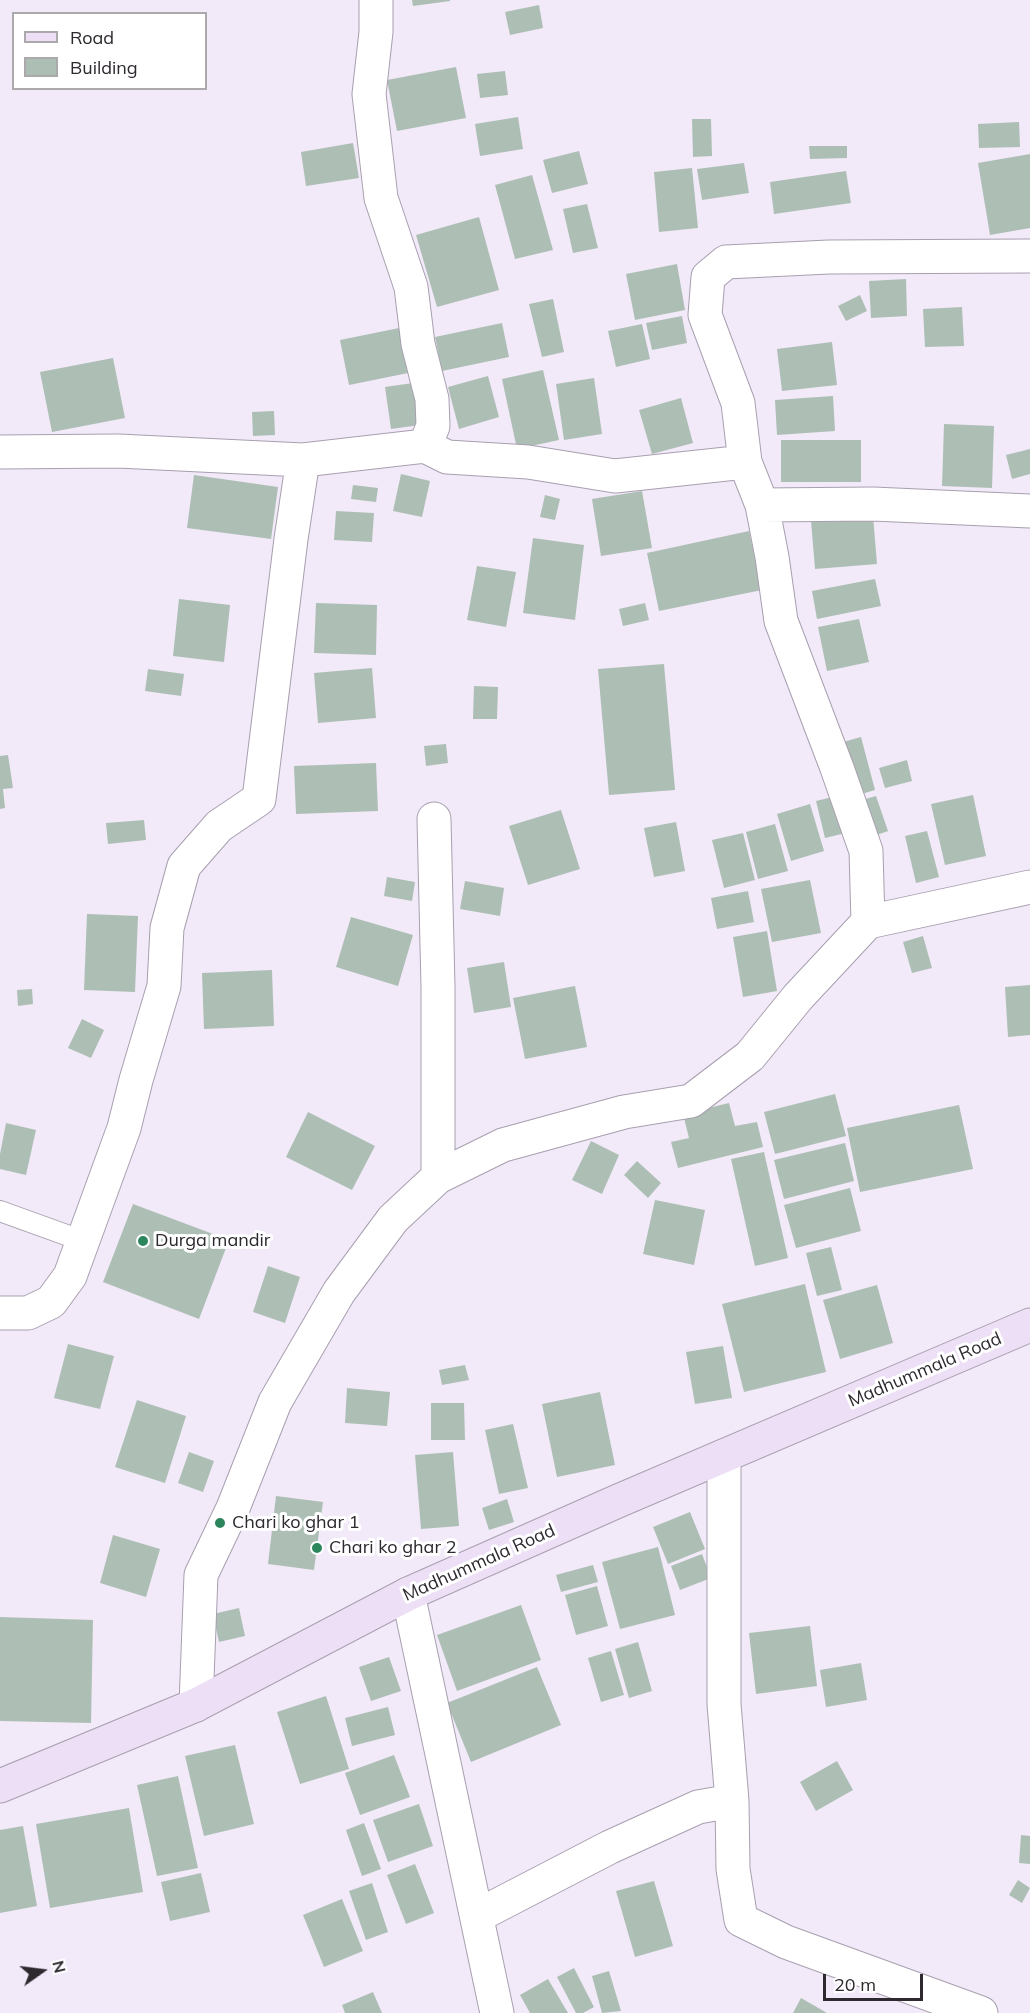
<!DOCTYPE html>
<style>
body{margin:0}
#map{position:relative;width:1030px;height:2013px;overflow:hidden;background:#f2e9f9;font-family:Mulish,sans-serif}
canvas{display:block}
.legend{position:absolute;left:12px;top:12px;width:195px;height:78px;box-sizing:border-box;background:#fff;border:2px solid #aba9ac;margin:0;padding:8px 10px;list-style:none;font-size:18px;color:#2d292f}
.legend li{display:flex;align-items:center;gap:12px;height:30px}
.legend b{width:30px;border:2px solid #aba9ac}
.north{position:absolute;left:12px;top:1941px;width:60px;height:60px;-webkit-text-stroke:4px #fff;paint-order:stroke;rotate:76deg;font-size:16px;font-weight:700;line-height:24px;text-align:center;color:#2d292f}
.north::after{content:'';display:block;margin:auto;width:21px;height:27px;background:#2d292f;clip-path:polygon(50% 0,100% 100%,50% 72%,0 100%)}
.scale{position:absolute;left:823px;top:1974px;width:100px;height:27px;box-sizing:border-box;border:3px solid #2d292f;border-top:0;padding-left:8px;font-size:18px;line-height:21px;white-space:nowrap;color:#2d292f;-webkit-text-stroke:4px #fff;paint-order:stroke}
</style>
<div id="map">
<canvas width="1030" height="2013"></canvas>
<ul class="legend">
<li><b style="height:8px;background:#ede0f6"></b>Road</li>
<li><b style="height:16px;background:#adbfb4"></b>Building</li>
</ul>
<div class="north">N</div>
<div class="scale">20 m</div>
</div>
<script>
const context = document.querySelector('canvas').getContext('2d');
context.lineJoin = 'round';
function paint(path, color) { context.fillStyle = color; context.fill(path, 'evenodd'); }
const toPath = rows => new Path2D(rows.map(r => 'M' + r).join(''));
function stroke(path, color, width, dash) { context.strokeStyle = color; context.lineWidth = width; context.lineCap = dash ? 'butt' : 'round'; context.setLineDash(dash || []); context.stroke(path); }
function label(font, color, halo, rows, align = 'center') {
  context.font = font + ' Mulish,sans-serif'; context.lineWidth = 6; context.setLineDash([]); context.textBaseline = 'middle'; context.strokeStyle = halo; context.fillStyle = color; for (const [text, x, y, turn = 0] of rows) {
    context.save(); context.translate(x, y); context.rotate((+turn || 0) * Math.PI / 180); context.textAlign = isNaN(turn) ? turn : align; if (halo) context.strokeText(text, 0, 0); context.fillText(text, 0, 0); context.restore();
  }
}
paint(toPath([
 [412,0,450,0,450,1,413,6],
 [539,5,543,28,510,35,505,12],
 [456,67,466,118,397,131,387,80],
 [505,71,508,95,480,98,477,74],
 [518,117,523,149,480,156,475,124],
 [692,119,711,119,712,156,693,157],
 [1019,122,1020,147,979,148,978,124],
 [353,143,359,178,306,186,301,152],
 [809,146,847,146,847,158,810,159],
 [579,151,588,184,552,193,543,160],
 [1030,154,1030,228,990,235,978,163],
 [744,163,749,193,702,200,697,169],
 [692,168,698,228,659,232,654,172],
 [846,171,851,203,774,214,770,182],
 [532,175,553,250,515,259,495,185],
 [587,204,598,248,573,253,563,209],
 [479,217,499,290,437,307,416,235],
 [677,264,685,310,635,320,626,274],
 [906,279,907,316,871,318,869,281],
 [860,295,867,311,846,321,838,306],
 [553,299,564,352,542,357,529,304],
 [962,307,964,346,925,347,923,309],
 [682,316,687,343,652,350,646,323],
 [502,323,509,357,442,371,435,337],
 [642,324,650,359,616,367,608,331],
 [404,327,413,372,349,385,340,340],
 [832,342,837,385,782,391,777,349],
 [113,358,125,418,52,432,40,372],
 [543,370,559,440,517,449,502,379],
 [488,376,499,417,459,429,448,387],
 [594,378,602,434,564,440,556,384],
 [420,382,427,424,391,429,385,387],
 [833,396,835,431,777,435,775,400],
 [681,398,693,443,652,454,639,410],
 [274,411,275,435,253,436,252,412],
 [944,424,994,426,992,488,942,486],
 [781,440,861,440,861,482,781,482],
 [1030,449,1030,474,1012,479,1006,455],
 [401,474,430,481,422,517,393,511],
 [194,475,278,487,271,539,187,528],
 [353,485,378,488,376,502,351,499],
 [642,491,652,548,601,556,592,499],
 [545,495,560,499,555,520,540,517],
 [336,511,374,513,372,542,334,540],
 [873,516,877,564,815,569,811,521],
 [749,531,762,590,659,611,647,553],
 [533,538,584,545,575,620,523,613],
 [477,566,516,572,506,627,467,620],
 [875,579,881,606,817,619,812,591],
 [179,599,230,605,224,662,173,656],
 [316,603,377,605,376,655,314,653],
 [645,603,649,620,623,626,619,609],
 [859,619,869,662,827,671,818,627],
 [664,664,675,790,609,795,598,669],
 [372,668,376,718,318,723,314,673],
 [148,669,184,674,181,696,145,691],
 [474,686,498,687,497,719,473,719],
 [861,737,875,790,858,795,843,742],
 [446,744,448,763,426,766,424,746],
 [8,755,13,788,3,789,5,808,0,809,0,756],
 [907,760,912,781,885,788,879,768],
 [376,763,378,811,296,814,294,766],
 [841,795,850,832,825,838,816,801],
 [973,795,986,856,945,865,931,804],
 [876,796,888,831,874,836,862,800],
 [810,804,824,851,791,861,777,814],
 [561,810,580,869,528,885,509,826],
 [144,820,146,840,108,844,106,823],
 [676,822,685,871,654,877,644,828],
 [775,824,788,871,758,879,746,832],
 [927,831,939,877,916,883,905,836],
 [743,833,755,880,724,888,712,840],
 [387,877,415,882,412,901,384,896],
 [810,880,821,933,772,942,761,889],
 [465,881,504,888,500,916,460,909],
 [748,891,754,922,717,929,711,898],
 [87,914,138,916,135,992,84,990],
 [351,917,413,935,398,986,336,967],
 [767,931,777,991,743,997,733,937],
 [923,936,932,968,912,973,903,942],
 [504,962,511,1007,474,1013,467,968],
 [272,970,274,1026,204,1029,202,973],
 [1030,985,1030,1035,1008,1037,1005,987],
 [575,986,587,1047,525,1059,513,998],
 [32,989,33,1004,18,1006,17,990],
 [82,1019,104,1030,91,1058,68,1048],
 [835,1094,846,1136,775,1154,764,1112],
 [729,1103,735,1126,757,1122,763,1147,678,1168,671,1142,689,1138,683,1114],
 [959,1105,973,1169,860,1192,847,1128],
 [308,1112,375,1146,352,1190,286,1157],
 [6,1123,36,1130,26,1175,0,1169,0,1154],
 [591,1141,619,1155,602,1194,572,1180],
 [845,1143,854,1181,784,1199,774,1160],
 [764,1152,788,1258,755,1266,731,1159],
 [637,1161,661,1183,648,1198,624,1175],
 [850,1188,861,1231,796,1248,784,1205],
 [655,1200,705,1210,694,1265,643,1254],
 [133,1204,229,1240,199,1319,103,1282],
 [831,1247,842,1290,817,1296,806,1253],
 [268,1266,300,1277,285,1323,253,1312],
 [805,1284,826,1372,744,1392,722,1304],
 [877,1285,893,1343,840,1359,823,1300],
 [68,1344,114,1356,100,1409,54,1398],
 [723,1346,732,1398,695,1404,686,1352],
 [465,1365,469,1380,442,1385,439,1370],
 [347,1388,390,1392,387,1426,345,1423],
 [600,1392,615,1465,557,1477,542,1404],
 [137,1400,186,1416,165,1483,115,1467],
 [431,1403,464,1403,465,1440,431,1440],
 [513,1424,528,1488,499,1494,485,1430],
 [189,1452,214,1461,203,1492,178,1483],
 [453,1452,459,1526,421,1529,415,1455],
 [276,1496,323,1502,314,1570,268,1564],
 [507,1499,514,1522,489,1530,482,1508],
 [690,1512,705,1549,668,1564,653,1527],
 [113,1535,160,1549,146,1597,100,1583],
 [658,1547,675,1615,620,1629,602,1562],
 [702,1554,711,1578,680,1590,671,1566],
 [593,1565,598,1582,561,1592,556,1575],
 [597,1586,608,1626,576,1635,565,1595],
 [521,1605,541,1660,457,1691,437,1635],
 [239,1608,245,1636,219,1642,213,1614],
 [0,1617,93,1620,91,1723,0,1721],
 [810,1626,817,1686,756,1694,749,1633],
 [638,1642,652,1691,629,1698,615,1649],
 [611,1651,624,1695,601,1702,588,1658],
 [389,1657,401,1691,371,1701,359,1667],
 [861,1663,867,1700,826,1707,820,1670],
 [537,1667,561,1725,471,1762,447,1703],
 [326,1696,349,1769,300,1784,277,1712],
 [388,1707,395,1735,352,1746,345,1718],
 [235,1745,254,1824,204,1836,185,1756],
 [394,1755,410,1797,360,1815,345,1773],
 [837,1761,853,1790,816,1811,800,1782],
 [178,1776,198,1868,157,1876,137,1785],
 [419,1804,433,1846,388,1862,373,1820],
 [129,1808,143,1892,50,1908,36,1824],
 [364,1823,381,1869,362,1876,346,1830],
 [23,1826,37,1906,0,1913,0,1830],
 [1021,1835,1030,1836,1030,1864,1019,1863],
 [415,1864,434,1913,406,1924,387,1875],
 [201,1873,210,1912,170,1921,161,1882],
 [1018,1880,1030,1888,1022,1903,1009,1895],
 [654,1881,673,1946,635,1957,616,1891],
 [372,1883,388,1932,366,1940,349,1891],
 [342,1899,363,1951,324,1967,303,1915],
 [574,1968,594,2007,583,2013,576,2013,557,1977],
 [609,1971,621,2011,602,2013,592,1976],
 [548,1979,568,2013,530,2013,520,1995],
 [373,1992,382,2013,345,2013,342,2005],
 [801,1998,827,2013,793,2013]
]), '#adbfb4');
const lane = toPath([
 [0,1211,83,1241]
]);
const street = toPath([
 [376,0,376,32,369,94,381,198,411,287,418,344,432,399,433,426,425,446],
 [0,452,118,451,303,460],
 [762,505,873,504,1030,511],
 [434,819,438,987,438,1177],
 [868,922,1030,887],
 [0,1313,28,1313,51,1302,70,1276,124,1128,136,1080,164,986,167,928,184,866,219,826,259,799,291,539,303,460,425,446,447,457,528,462,615,476,745,462],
 [408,1594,497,2013],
 [196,1705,201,1575,233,1508,275,1402,339,1292,393,1219,438,1177,503,1145,624,1112,691,1101,750,1056,798,997,868,922,866,851,837,768,781,621,772,557,762,505,745,462,738,403,705,315,708,277,726,262,829,257,1030,256],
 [732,1801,733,1869,741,1920,786,1942,981,2013],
 [477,1916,610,1847,698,1807,732,1801,724,1704,724,1456]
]);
const secondary = toPath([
 [0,1786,196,1705,408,1594,618,1501,1030,1325]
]);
stroke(lane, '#a89faf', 22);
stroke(street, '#a89faf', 35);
stroke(secondary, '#a89faf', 35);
stroke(lane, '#fff', 20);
stroke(street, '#fff', 33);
stroke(secondary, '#ede0f6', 33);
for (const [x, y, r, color] of [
 [143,1241,6,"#2b865d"],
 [220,1523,6,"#2b865d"],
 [317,1548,6,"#2b865d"]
]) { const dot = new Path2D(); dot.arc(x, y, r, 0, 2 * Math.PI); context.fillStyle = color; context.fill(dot); stroke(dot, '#fff', 2); }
label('18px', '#2d292f', '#fff', [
 ["Durga mandir",155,1241],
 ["Chari ko ghar 1",232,1523],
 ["Chari ko ghar 2",329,1548]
], 'left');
label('18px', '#2d292f', '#fff', [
 ["Madhummala Road",925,1370,-23],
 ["Madhummala Road",479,1563,-24]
]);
</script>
